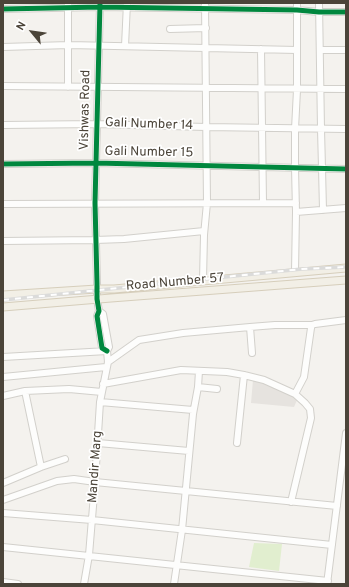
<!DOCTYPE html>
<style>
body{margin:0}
#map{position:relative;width:349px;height:587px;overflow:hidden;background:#f4f2ee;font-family:Overpass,sans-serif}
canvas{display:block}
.frame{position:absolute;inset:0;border:4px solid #4b4439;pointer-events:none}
.north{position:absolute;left:12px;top:12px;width:40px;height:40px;-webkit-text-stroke:3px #fff;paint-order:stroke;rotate:299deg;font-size:11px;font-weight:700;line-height:16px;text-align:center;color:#4b4439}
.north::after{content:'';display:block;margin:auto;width:14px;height:18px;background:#4b4439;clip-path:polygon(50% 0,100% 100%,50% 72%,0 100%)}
</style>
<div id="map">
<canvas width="349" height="587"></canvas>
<div class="frame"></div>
<div class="north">N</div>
</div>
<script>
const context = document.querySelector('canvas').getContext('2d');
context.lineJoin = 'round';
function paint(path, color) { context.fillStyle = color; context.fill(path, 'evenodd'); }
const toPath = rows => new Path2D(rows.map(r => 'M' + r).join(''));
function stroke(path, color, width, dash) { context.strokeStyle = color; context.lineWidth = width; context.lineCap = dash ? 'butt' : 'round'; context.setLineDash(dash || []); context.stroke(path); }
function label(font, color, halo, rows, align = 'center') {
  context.font = font + ' Overpass,sans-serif'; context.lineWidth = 3.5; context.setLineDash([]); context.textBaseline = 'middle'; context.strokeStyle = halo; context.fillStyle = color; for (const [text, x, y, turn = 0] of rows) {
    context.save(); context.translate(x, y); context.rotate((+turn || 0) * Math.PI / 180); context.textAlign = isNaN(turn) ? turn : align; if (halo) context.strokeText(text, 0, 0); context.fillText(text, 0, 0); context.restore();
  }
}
paint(toPath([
 [254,543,282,544,279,571,249,567]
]), '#e1eecf');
paint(toPath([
 [253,380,274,385,298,398,294,407,251,403]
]), '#e6e3df');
const minor = toPath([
 [100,3,95,203,97,283,97,299,99,311,97,316,102,348,107,351],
 [319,3,321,129,322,168,323,210],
 [3,9,100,7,297,10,319,12,346,12],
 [170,29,206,28],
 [125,46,127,3],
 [3,47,69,45,297,50],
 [261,49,263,203],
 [320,50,346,50],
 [3,86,346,89],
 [68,87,68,3],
 [3,125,97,124,206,127,346,129],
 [3,164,96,163,346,169],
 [3,204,296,203],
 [296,212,346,208],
 [3,241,95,240,124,239,204,231],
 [295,272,296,212,295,167,295,129,297,90,297,3],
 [203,280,204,235,207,203,205,3],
 [250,327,252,353],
 [3,357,107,351],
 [108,362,139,340,183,333,250,327,275,325,312,325],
 [3,377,106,367],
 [103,384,181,370,227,372,244,375,264,380,295,394,305,403,310,409,311,418,291,502],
 [198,387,217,389],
 [25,391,41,467],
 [295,394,304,377,311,328,312,325,315,324,346,320],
 [3,396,25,391,69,389,102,392],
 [100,402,193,410],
 [98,443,189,451],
 [237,443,244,375],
 [3,483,41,467,65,459],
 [3,500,57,481,74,479,95,482,337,506],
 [3,513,92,520,332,545],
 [3,547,328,581],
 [3,582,18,584],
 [84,584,89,555,95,482,100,402,108,362,107,351,109,347,103,314,99,311],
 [174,584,182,530,193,414,198,387,199,371],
 [327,584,346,433]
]);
const major = toPath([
 [3,295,97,289,114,289,346,268],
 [3,307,111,298,346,280]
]);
stroke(minor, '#d2d0cb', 8);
stroke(major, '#d6cebb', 9);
stroke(minor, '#fdfdfc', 6);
stroke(major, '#f2efe6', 7);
const rail = toPath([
 [3,300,302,269,346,267]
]);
stroke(rail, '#dbdbda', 3.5);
stroke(rail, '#fff', 2, [6]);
stroke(toPath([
 [100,3,95,203,97,283,97,299,99,311,97,316,102,348,107,351],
 [3,9,100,7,297,10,319,12,346,12],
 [3,164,96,163,346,169]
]), '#00873e', 5);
label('13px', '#4b4439', '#fff', [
 ["Vishwas Road",86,110,-89],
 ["Gali Number 14",149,125,2],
 ["Gali Number 15",149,153,1],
 ["Road Number 57",175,283,-5],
 ["Mandir Marg",96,467,-86]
]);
</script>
